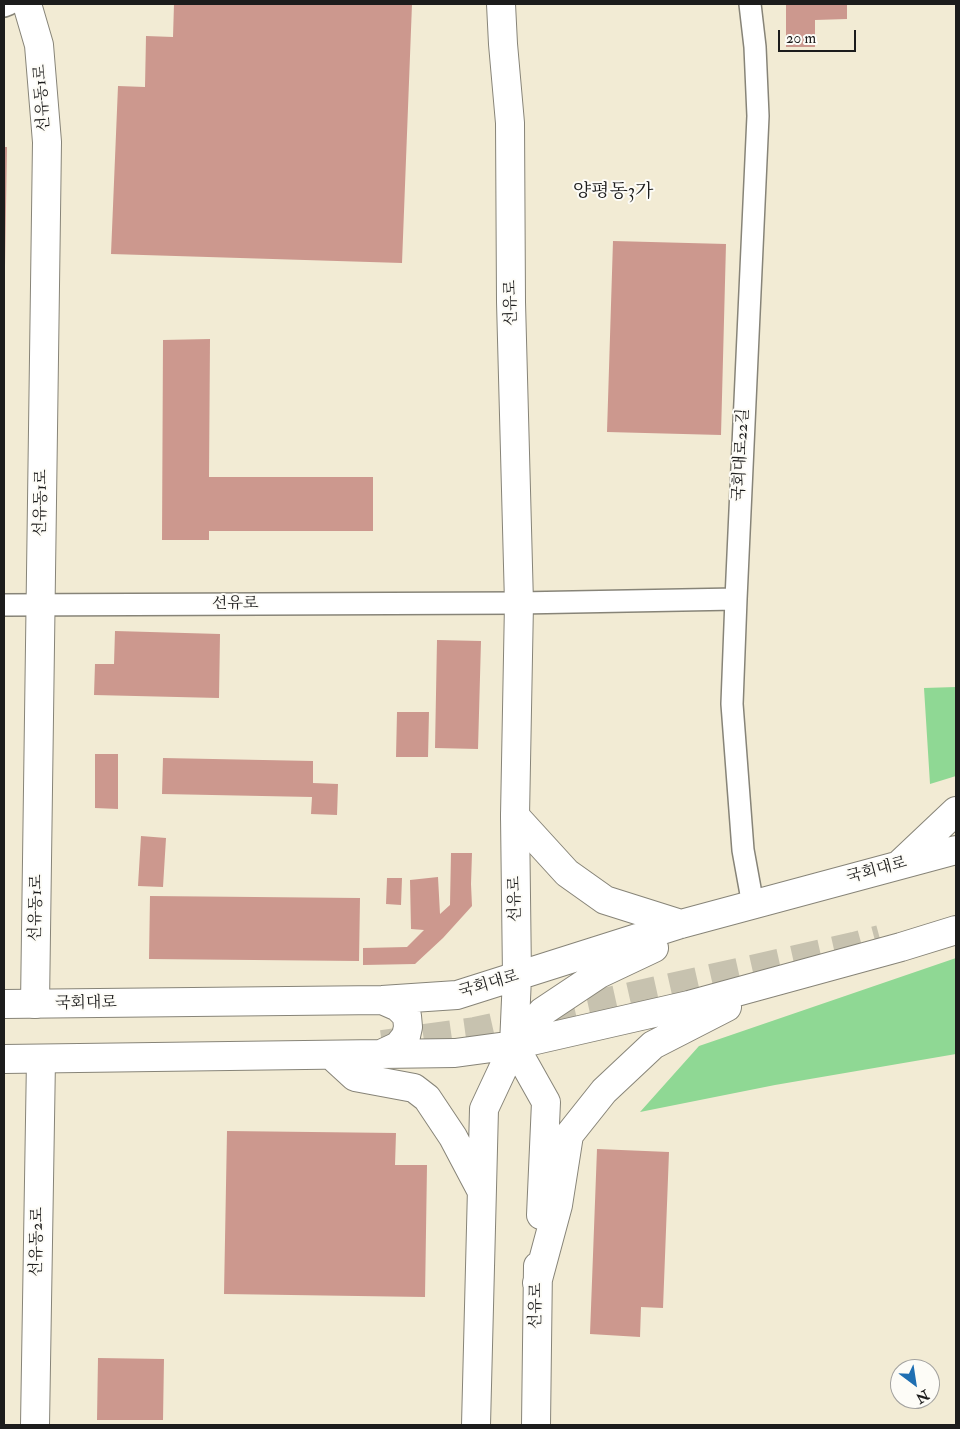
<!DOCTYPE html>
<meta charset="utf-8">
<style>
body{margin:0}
#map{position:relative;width:960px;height:1429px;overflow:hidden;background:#f2ebd4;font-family:"IM FELL Double Pica",serif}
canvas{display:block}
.frame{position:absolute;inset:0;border:5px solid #1c1c1c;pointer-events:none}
.north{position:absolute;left:890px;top:1359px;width:50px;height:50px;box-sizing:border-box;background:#fdfcf7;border:1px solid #a3a29f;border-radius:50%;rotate:149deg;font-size:14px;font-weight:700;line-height:20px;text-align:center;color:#1c1c1c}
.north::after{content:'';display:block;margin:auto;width:18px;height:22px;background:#1f6fb2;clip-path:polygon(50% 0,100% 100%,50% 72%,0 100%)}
.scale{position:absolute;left:778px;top:30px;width:78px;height:22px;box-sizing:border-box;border:2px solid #1c1c1c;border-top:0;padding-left:6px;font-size:15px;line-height:18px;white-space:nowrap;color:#1c1c1c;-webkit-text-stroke:4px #fdfcf7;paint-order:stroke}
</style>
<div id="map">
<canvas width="960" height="1429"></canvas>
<div class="frame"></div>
<div class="north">N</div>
<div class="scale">20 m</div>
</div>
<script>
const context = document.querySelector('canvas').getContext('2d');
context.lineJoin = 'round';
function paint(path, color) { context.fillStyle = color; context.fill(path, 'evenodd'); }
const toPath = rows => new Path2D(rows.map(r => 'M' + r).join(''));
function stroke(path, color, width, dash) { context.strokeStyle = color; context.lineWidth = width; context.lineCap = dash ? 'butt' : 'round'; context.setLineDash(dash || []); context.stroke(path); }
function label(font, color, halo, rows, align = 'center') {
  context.font = font + ' "IM FELL Double Pica","Noto Serif KR",serif'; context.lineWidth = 4; context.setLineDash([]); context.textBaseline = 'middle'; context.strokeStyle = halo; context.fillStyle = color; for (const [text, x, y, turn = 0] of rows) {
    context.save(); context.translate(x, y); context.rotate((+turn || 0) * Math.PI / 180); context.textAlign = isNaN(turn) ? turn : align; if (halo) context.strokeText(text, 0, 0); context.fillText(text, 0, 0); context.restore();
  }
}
paint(toPath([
 [956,687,956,776,930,784,924,688],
 [956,958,956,1054,775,1085,640,1112,699,1046]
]), '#8fd894');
paint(toPath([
 [174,4,412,4,402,263,111,254,118,86,145,87,146,36,173,37],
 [786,4,847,4,847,19,815,20,815,47,786,47],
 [4,147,7,147,5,266,4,266],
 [613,241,726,244,721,435,607,432],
 [210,339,209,477,373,477,373,531,209,531,209,540,162,540,163,340],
 [115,631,220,634,219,698,94,695,95,664,114,664],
 [437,640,481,641,478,749,435,748],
 [397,712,429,712,428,757,396,757],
 [95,754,118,754,118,809,95,808],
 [163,758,313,761,313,783,338,784,337,815,311,814,312,797,162,794],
 [141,836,166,838,163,887,138,886],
 [451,853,472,853,471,884,472,906,443,938,415,964,363,965,363,948,407,947,424,930,411,929,410,880,438,877,440,914,450,905],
 [387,878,402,878,401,905,386,904],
 [150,896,360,898,359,961,149,959],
 [227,1131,396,1133,395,1165,427,1165,425,1297,224,1294],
 [597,1149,669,1152,663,1308,641,1307,640,1337,590,1334],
 [98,1358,164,1359,163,1420,97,1420]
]), '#cc988e');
stroke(toPath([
 [382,1044,475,1031,854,946,880,939]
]), '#c7c2af', 28, [28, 14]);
const minor = toPath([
 [750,4,755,47,758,116,736,599,732,704,743,850,753,905],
 [4,6,9,4],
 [4,605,519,603,736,599]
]);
const tertiary = toPath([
 [27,4,39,45,47,142,35,1004],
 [35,1425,41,1059]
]);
const secondary = toPath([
 [501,4,503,44,510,123,511,302,519,603,515,816,517,977]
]);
const primary = toPath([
 [515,816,567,873,605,900,681,924],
 [901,863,956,811],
 [382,1000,398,1007,407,1016,408,1027,406,1036,398,1046,383,1053],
 [4,1004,382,1000,457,995,681,924,956,850],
 [514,1045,546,1102,541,1215],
 [514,1045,542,1012,599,974,654,948],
 [331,1055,355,1077,414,1088,427,1098,453,1137,481,1190],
 [4,1059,455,1053,514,1045,689,1005,901,947,956,930],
 [537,1283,558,1205,569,1135,604,1091,653,1045,727,1007],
 [476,1425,484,1109,514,1045,517,977],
 [536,1425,538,1266]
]);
stroke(minor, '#878478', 24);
stroke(tertiary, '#878478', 30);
stroke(secondary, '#878478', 30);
stroke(primary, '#878478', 30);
stroke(minor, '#fff', 21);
stroke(tertiary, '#fff', 28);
stroke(secondary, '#fff', 28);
stroke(primary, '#fff', 28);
label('16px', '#1c1c1c', '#fdfcf7', [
 ["선유동1로",43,98,-94],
 ["선유로",512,303,-91],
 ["국회대로22길",742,455,-87],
 ["선유동1로",42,503,-89],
 ["선유로",235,605],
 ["국회대로",877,871,-15],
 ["선유로",516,899,-91],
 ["선유동1로",37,908,-89],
 ["국회대로",489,985,-16],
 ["국회대로",86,1004,-1],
 ["선유동2로",38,1242,-89],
 ["선유로",537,1306,-89]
]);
label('19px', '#1c1c1c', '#fdfcf7', [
 ["양평동3가",613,193]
]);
</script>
